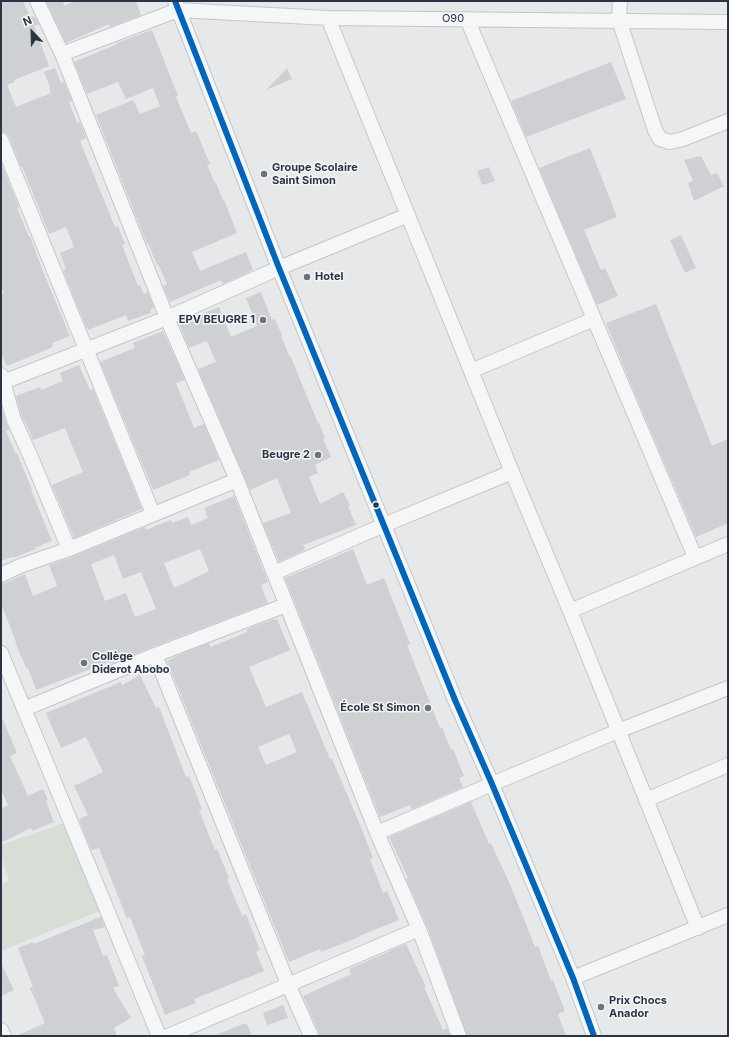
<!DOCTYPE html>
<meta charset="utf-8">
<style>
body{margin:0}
#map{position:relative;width:729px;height:1037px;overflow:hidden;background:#e6e8ea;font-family:Inter,sans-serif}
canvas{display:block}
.frame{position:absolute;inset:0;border:2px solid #2b3445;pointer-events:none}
.north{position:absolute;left:12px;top:12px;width:40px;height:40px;-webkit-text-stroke:3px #f4f6f9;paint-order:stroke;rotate:337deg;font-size:11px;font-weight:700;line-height:16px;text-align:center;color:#2b3445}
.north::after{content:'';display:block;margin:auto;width:14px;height:18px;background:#2b3445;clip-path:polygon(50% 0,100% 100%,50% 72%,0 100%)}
</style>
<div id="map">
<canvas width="729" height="1037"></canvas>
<div class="frame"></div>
<div class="north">N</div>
</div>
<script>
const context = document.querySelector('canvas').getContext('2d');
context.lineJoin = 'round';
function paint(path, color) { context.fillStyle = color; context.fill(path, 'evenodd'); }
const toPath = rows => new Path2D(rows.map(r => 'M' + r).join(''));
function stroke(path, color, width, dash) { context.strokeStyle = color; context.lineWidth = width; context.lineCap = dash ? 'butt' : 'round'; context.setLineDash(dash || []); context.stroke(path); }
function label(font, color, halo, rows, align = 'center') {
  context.font = font + ' Inter,sans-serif'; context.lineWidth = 3; context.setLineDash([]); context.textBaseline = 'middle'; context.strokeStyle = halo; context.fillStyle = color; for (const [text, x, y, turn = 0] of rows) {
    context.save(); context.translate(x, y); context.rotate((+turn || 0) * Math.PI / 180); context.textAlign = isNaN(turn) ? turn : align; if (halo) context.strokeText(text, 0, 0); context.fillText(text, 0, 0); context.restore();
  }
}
paint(toPath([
 [70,821,107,908,1,951,1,885,9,881,1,856,1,845]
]), '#d6ded6');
paint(toPath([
 [1,1,23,1,30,17,34,16,39,24,34,26,49,66,14,80,15,82,7,85,16,107,51,93,49,88,50,87,44,72,55,68,61,83,64,82,72,101,69,102,76,120,77,123,80,122,86,138,80,141,115,227,118,226,125,244,122,245,138,286,140,285,144,294,148,292,154,308,150,310,151,313,128,321,126,315,88,330,88,328,87,329,63,270,66,269,60,253,74,247,66,227,49,234,22,166,21,167,9,137,6,133,1,132],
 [46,1,63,1,64,6,75,1,136,1,141,15,110,27,109,24,66,43],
 [152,30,178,96,176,97,191,133,196,131,210,164,207,165,215,183,216,183,223,200,224,200,237,233,192,252,200,271,246,252,253,270,223,284,221,280,170,302,163,286,167,284,158,264,157,265,148,243,147,244,96,115,133,100,140,114,160,106,153,88,126,99,118,82,87,94,74,62,117,44,116,43],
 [611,62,626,99,526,137,511,101],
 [287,68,292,79,266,90],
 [590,148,617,217,584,230,601,270,605,268,618,296,597,305,539,168],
 [701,156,711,175,717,173,724,186,694,201,688,183,693,181,684,160],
 [1,163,19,207,17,208,29,237,30,236,42,269,70,336,52,343,53,347,7,366,1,353,1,295,4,294,1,284],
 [489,167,495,181,482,185,477,171],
 [681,235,696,268,685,273,670,240],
 [261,292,272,320,275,319,282,336,281,336,289,356,290,355,318,423,319,423,325,438,323,439,331,457,315,465,318,473,309,477,320,504,343,492,350,505,348,506,356,525,303,545,305,550,279,562,263,523,291,513,277,478,250,490,198,369,216,362,207,341,189,348,179,323,219,307,231,337,257,326,246,298],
 [656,304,712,446,728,439,728,523,696,537,630,382,606,323],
 [163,331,185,380,176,383,194,428,204,424,219,460,189,472,190,475,153,490,100,362,135,348,133,343],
 [79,365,90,390,93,389,142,509,74,538,52,485,83,472,65,428,33,440,27,426,25,423,22,417,16,396,40,387,41,390,63,381,60,373],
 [1,406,6,422,9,430,6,431,16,454,17,453,32,490,31,490,52,541,35,548,36,549,13,558,12,557,1,561],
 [234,496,268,582,261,585,268,603,152,647,110,664,109,662,36,690,28,668,26,668,21,656,15,642,16,642,1,603,1,583,5,583,25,574,33,596,57,586,49,565,72,557,145,527,146,530,171,520,172,523,188,517,191,525,208,518,204,508],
 [200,549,209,571,174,588,164,563],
 [114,555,123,579,141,572,156,609,135,617,126,593,105,601,91,564],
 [353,549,367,585,384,578,410,644,407,645,440,728,442,727,451,750,453,749,464,776,459,778,463,787,412,809,410,805,380,817,285,578],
 [274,619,275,620,277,619,290,650,249,667,266,707,302,692,330,759,332,759,361,827,373,858,370,859,383,893,387,891,399,920,359,936,359,937,321,952,320,949,289,962,167,661,178,655,209,643,211,647,247,632,247,629],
 [289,734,297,752,266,765,258,747],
 [140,675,156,708,159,707,186,777,189,776,202,809,199,810,215,850,217,849,229,878,227,879,242,916,246,914,260,950,256,952,264,971,194,999,196,1003,165,1015,142,956,145,955,130,917,127,919,99,848,91,850,79,819,88,815,74,786,103,772,86,737,61,748,46,713,121,682,122,685],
 [1,715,17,753,10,756,28,796,43,789,48,800,46,801,54,822,32,831,31,828,1,843,1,809,8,805,1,790],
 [471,802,489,844,491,843,512,889,535,947,538,946,551,981,553,980,565,1011,558,1014,566,1036,467,1036,427,926,406,879,408,878,389,837],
 [101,917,105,927,93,930,103,956,107,955,119,986,113,988,131,1018,114,1028,117,1036,16,1036,45,1023,30,988,33,987,18,948,33,942,34,944,93,920,93,919],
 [406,944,426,987,424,987,443,1030,447,1028,450,1036,319,1036,319,1033,303,996,351,974,349,969],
 [1,963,14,990,1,996],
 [283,1005,288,1018,267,1025,263,1013],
 [243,1024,247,1024,252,1036,213,1036]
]), '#ced0d3');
const minor = toPath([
 [37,1,62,54,167,318,237,480,377,833,419,929,459,1036],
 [175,1,279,268,455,700,492,784,573,978,594,1036],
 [620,1,619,20,655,130,660,139,670,142,683,139,728,121],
 [328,18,512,472,570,611,698,928],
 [467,19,695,557],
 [62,54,178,10,328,18,728,22],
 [1,140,153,514],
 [471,371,594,319],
 [1,375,14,420,30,455,69,549],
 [1,383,167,318,279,268,408,215],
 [274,573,384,525,512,472],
 [1,575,20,566,69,549,237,480],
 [570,611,728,544],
 [1,653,159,1036],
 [155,655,288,984,311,1036],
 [24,709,155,655,286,605],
 [646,800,728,765],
 [377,833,492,784,618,731,728,688],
 [573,978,728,915],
 [1,1030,4,1036],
 [168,1036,419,929]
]);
stroke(minor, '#c4c6c8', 16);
stroke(minor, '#f5f6f7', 14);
stroke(toPath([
 [175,1,279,268,455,700,492,784,573,978,594,1036]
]), '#0065bd', 6);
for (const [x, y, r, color] of [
 [264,174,4,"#6c737f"],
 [307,277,4,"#6c737f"],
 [263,320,4,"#6c737f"],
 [318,455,4,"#6c737f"],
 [376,505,3.5,"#2b3445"],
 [84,663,4,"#6c737f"],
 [428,708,4,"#6c737f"],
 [601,1007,4,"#6c737f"]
]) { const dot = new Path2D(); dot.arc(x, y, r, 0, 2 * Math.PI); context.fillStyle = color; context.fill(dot); stroke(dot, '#f4f6f9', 1.5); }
label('11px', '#2b3445', '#f4f6f9', [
 ["O90",453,19]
]);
label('bold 11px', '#2b3445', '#f4f6f9', [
 ["Groupe Scolaire",272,168],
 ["Saint Simon",272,181],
 ["Hotel",315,277],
 ["EPV BEUGRE 1",255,320,"right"],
 ["Beugre 2",310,455,"right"],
 ["Collège",92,657],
 ["Diderot Abobo",92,670],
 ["École St Simon",420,708,"right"],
 ["Prix Chocs",609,1001],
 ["Anador",609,1014]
], 'left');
</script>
